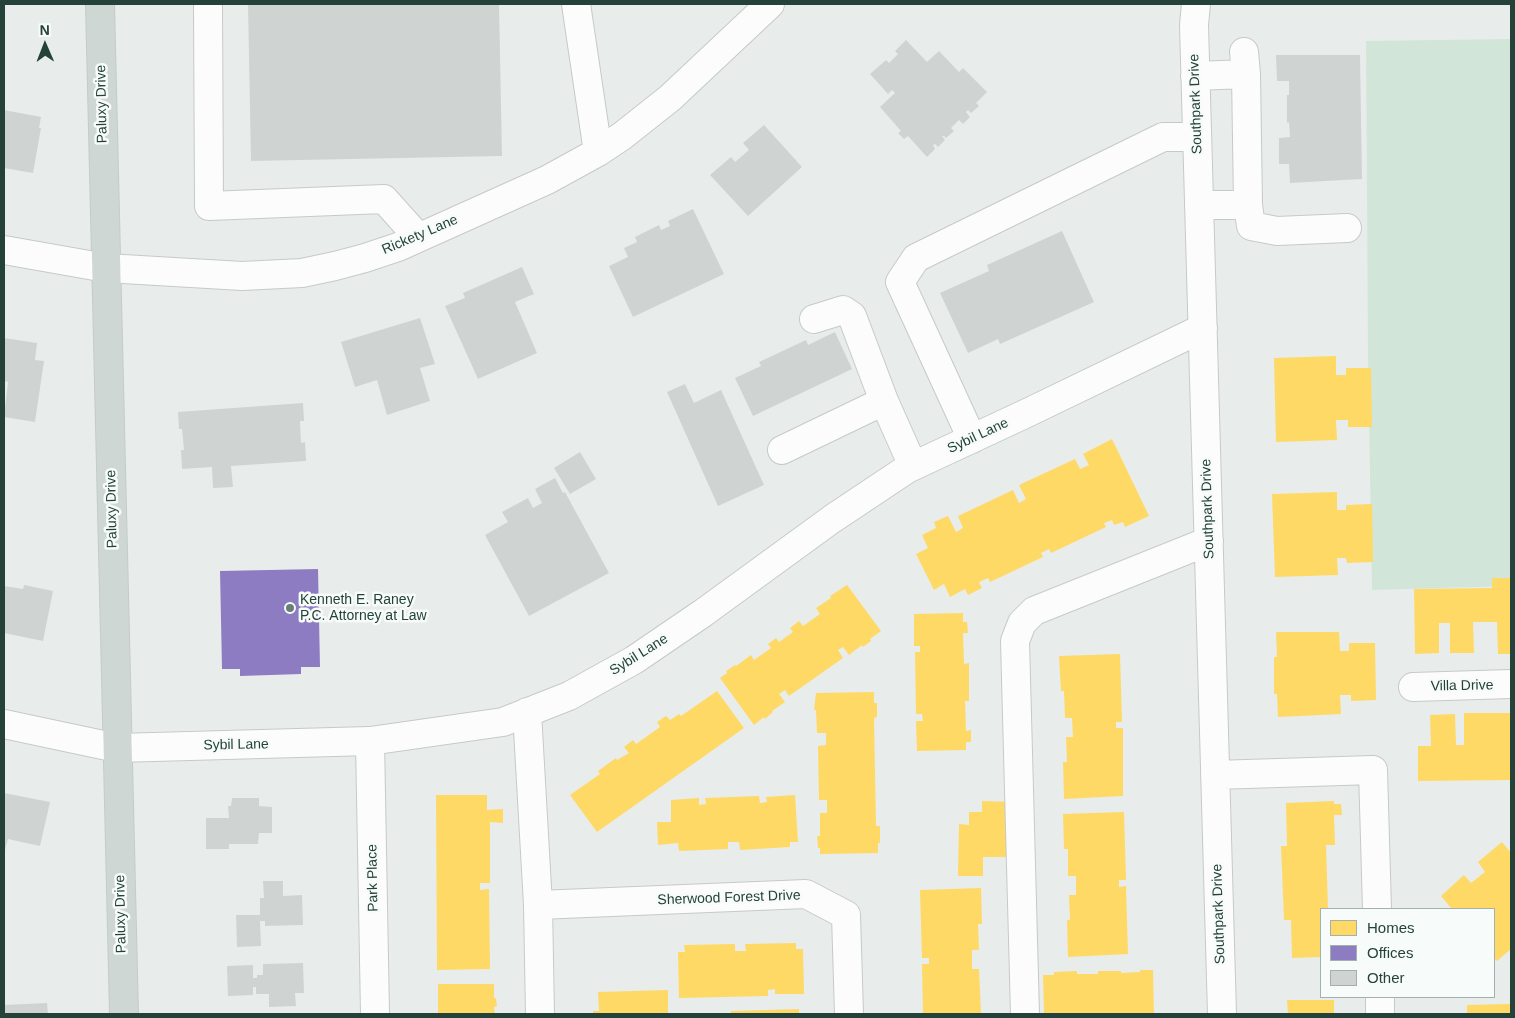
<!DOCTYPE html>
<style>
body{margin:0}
#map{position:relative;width:1515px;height:1018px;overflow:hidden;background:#e8edeb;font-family:Helvetica,sans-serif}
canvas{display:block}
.frame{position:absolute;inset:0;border:5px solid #24423a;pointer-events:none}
.legend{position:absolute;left:1320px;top:908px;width:175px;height:90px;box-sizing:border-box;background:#f7fbf9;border:1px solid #a3b1ad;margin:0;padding:6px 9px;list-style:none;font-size:15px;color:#24423a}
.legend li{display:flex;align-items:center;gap:10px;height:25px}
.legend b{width:25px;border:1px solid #a3b1ad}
.north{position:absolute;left:20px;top:20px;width:50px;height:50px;-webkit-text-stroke:4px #f7fbf9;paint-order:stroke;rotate:359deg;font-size:14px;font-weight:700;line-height:20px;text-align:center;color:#24423a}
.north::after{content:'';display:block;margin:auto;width:18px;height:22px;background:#24423a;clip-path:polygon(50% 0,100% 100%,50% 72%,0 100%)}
</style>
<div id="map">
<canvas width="1515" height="1018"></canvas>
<div class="frame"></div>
<ul class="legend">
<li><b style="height:14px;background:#ffd966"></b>Homes</li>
<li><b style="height:14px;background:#8e7cc3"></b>Offices</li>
<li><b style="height:14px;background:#cfd4d2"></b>Other</li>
</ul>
<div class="north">N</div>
</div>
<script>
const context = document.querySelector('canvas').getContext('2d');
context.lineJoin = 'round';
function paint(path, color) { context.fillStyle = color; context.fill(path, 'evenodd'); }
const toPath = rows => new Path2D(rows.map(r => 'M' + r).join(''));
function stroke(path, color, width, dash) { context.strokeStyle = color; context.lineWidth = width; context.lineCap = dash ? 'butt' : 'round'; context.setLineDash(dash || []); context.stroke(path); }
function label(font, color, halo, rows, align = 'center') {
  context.font = font + ' Helvetica,sans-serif'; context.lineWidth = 5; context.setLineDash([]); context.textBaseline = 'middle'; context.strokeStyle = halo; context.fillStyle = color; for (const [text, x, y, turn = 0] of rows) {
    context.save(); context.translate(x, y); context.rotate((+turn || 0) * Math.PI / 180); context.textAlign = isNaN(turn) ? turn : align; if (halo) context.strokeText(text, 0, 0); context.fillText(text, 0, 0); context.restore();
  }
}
paint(toPath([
 [1511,39,1511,586,1372,590,1368,358,1366,41]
]), '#d1e6d8');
paint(toPath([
 [1336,356,1336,375,1346,375,1346,368,1371,368,1372,427,1348,427,1348,420,1336,420,1337,440,1276,442,1274,358],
 [1112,439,1149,516,1125,527,1123,522,1114,525,1112,520,1104,523,1106,527,1051,553,1049,549,1041,553,1043,557,990,582,988,578,979,582,982,588,968,595,965,589,950,597,944,584,934,590,916,554,928,548,922,535,936,528,934,522,948,516,956,532,963,528,958,516,1013,490,1019,503,1026,499,1019,485,1075,459,1080,469,1089,465,1083,454],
 [1337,492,1337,510,1346,510,1346,505,1372,504,1373,562,1347,563,1346,558,1337,558,1338,575,1275,577,1272,494],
 [1492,578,1511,578,1511,654,1498,654,1497,622,1473,622,1474,653,1450,653,1450,623,1439,623,1439,653,1415,654,1414,589,1492,588],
 [847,585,881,631,870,639,871,641,863,647,862,645,849,655,843,647,838,650,843,658,789,696,785,690,779,694,785,702,772,711,773,712,765,719,764,717,754,725,720,678,727,673,726,671,735,665,736,666,751,655,754,660,771,648,768,644,776,638,779,642,793,632,790,628,799,621,803,626,820,614,816,608,831,598,830,596],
 [963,613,963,622,967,622,968,633,963,633,964,664,969,663,969,701,965,701,966,731,971,730,971,742,966,742,966,750,917,751,916,721,923,721,922,714,916,714,915,652,920,652,920,646,914,646,914,614],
 [1276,632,1339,632,1340,651,1349,651,1349,643,1375,643,1376,700,1351,701,1351,695,1340,695,1341,714,1278,717,1277,694,1274,694,1274,657,1277,657],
 [1120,654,1122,722,1116,722,1116,728,1123,728,1123,796,1064,799,1063,762,1067,762,1066,737,1073,737,1072,718,1065,718,1064,691,1061,691,1059,656],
 [717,691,744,728,597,832,570,795,600,774,598,771,616,758,617,760,629,753,624,747,633,740,636,744,660,727,657,722,666,716,670,720,679,714,681,716],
 [874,692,874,703,877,703,877,717,874,718,876,826,880,826,880,843,878,843,878,853,820,854,820,848,818,848,817,836,820,836,820,813,827,813,827,800,819,800,818,746,826,745,826,733,817,733,816,710,814,710,816,693],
 [1464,713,1511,713,1511,780,1418,781,1418,746,1431,746,1430,715,1455,714,1456,745,1464,745],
 [436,795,487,795,487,810,503,809,503,823,490,822,490,883,480,883,480,890,489,889,490,969,437,970],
 [795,795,798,842,790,842,790,847,740,850,739,842,728,842,728,849,679,851,678,843,658,845,657,822,671,822,671,800,699,798,699,805,706,804,705,798,759,796,760,803,767,802,766,797],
 [982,801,1013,802,1012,842,1006,842,1006,857,983,857,983,876,958,876,959,824,969,825,969,812,982,812],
 [1334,801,1334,804,1341,804,1342,815,1334,815,1335,845,1326,845,1328,909,1321,909,1321,957,1292,958,1291,920,1284,920,1281,846,1287,846,1286,803],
 [1124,812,1126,880,1119,880,1119,887,1126,886,1128,954,1068,957,1067,920,1070,920,1069,895,1076,895,1076,876,1068,876,1068,849,1064,849,1063,814],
 [1502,842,1511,853,1511,949,1497,961,1494,958,1494,909,1452,909,1441,896,1464,875,1471,883,1485,872,1478,862],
 [981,888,982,924,978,924,979,950,972,950,972,969,979,969,981,1014,923,1014,922,964,929,964,929,958,922,958,920,890],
 [796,943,796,949,803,949,804,994,775,994,775,989,768,990,768,996,679,998,678,952,685,952,684,945,735,944,735,951,746,951,745,944],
 [1140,970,1153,970,1154,1014,1044,1014,1043,975,1054,975,1054,972,1077,971,1077,974,1098,974,1098,971,1121,971,1121,973,1140,972],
 [438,984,494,984,494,997,496,999,497,1006,494,1007,495,1014,438,1014],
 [668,990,668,1014,593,1014,593,1011,599,1011,598,992],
 [1287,1000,1334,1000,1334,1014,1288,1014],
 [1511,1004,1511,1014,1467,1014,1467,1005],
 [799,1009,799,1014,731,1014,731,1011]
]), '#ffd966');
paint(toPath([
 [318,569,320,667,301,667,301,674,240,676,240,669,222,669,220,571]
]), '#8e7cc3');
paint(toPath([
 [248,4,499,4,502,156,251,161],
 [906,40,927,62,939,51,959,72,963,68,987,92,976,103,979,106,971,113,968,110,966,112,970,117,963,124,959,120,951,128,954,131,946,138,944,136,942,136,945,140,938,147,935,144,933,145,935,149,927,157,908,136,904,139,898,133,901,131,880,107,895,93,892,90,888,94,870,74,886,60,889,63,898,54,895,51],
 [1276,55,1360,55,1362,179,1290,183,1289,164,1279,164,1279,138,1290,137,1289,122,1287,123,1287,95,1289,95,1289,81,1277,81],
 [4,110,41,117,39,128,41,128,33,173,4,168],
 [764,125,802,167,748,216,710,175,731,157,735,162,749,150,743,143],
 [693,209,724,274,633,317,609,266,628,257,624,248,637,242,635,237,659,225,661,230,670,226,668,221],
 [1062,231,1094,302,1000,344,998,339,968,353,940,293,989,271,987,265],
 [522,267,534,294,515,302,537,353,478,379,445,306,465,298,463,293],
 [420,318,435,364,420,368,430,401,387,415,377,380,355,387,341,342],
 [835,332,852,369,753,416,735,378,761,366,759,362,806,340,808,345],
 [4,338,37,343,35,360,44,361,35,422,4,417,8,382,4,381],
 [685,384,694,403,721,390,764,485,718,506,667,392],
 [303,403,304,421,300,421,301,443,305,442,306,461,231,466,233,487,213,488,212,467,182,469,181,450,184,450,182,429,179,429,178,412],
 [580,452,596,479,570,494,554,468],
 [555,478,563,493,565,492,609,573,529,616,485,535,508,522,502,512,528,498,533,508,542,503,535,489],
 [24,585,53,591,43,641,4,633,4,586,23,589],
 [4,793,50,802,40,846,8,839,4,854],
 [232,798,259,798,259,806,272,807,272,833,259,833,258,844,229,844,229,849,206,849,206,818,229,818,228,806,231,806],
 [263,881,283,881,283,896,302,895,303,925,265,926,265,921,260,921,261,946,237,947,236,915,260,915,260,898,264,898],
 [303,963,304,993,295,993,296,1006,269,1007,269,994,256,994,256,987,253,987,253,995,228,996,227,966,253,965,253,978,257,978,257,975,263,975,263,964],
 [47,1003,48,1014,4,1014,4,1005]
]), '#cfd4d2');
const minor = toPath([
 [208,4,209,206,384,199,418,237],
 [576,4,598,152],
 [1196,4,1194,25,1222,1014],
 [1244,52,1246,74,1248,205,1251,226,1277,231,1347,228],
 [1195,76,1246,74],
 [1199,205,1248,205],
 [4,250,106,268,242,276,302,273,335,266,365,258,398,247,547,180,598,152,622,136,670,98,770,4],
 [814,319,843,310,852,316,884,401],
 [972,439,900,282,916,258,1163,137,1197,137],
 [782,450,884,401,913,466],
 [1413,687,1511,684],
 [527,712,538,905,540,1014],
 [4,724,117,748,370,741,503,722,569,696,634,660,703,613,832,519,907,469,1027,413,1203,328],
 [370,741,375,1014],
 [1215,775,1373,770,1377,909],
 [538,905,806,894,846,915,849,1014],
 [1380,997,1380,1014],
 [1025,1014,1015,641,1022,623,1034,611,1209,541]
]);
const major = toPath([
 [100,4,124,1014]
]);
stroke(minor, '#c5cac8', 30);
stroke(major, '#c3ccc9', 30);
stroke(minor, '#fcfcfc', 28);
stroke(major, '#cfd7d5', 28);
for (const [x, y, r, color] of [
 [290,608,5,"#697e78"]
]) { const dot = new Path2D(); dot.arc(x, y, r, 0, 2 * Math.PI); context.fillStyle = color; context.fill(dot); stroke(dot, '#f7fbf9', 2); }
label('14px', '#24423a', '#f7fbf9', [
 ["Paluxy Drive",102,104,-91],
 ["Southpark Drive",1196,104,-92],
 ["Rickety Lane",420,235,-23],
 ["Sybil Lane",978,436,-25],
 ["Paluxy Drive",112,509,-91],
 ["Southpark Drive",1208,509,-92],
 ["Sybil Lane",639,655,-32],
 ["Villa Drive",1462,686,-1],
 ["Sybil Lane",236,745,-1],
 ["Park Place",373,878,-91],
 ["Sherwood Forest Drive",729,898,-2],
 ["Paluxy Drive",121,914,-91],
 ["Southpark Drive",1219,914,-92]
]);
label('14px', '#24423a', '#f7fbf9', [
 ["Kenneth E. Raney",300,600],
 ["P.C. Attorney at Law",300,616]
], 'left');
</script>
